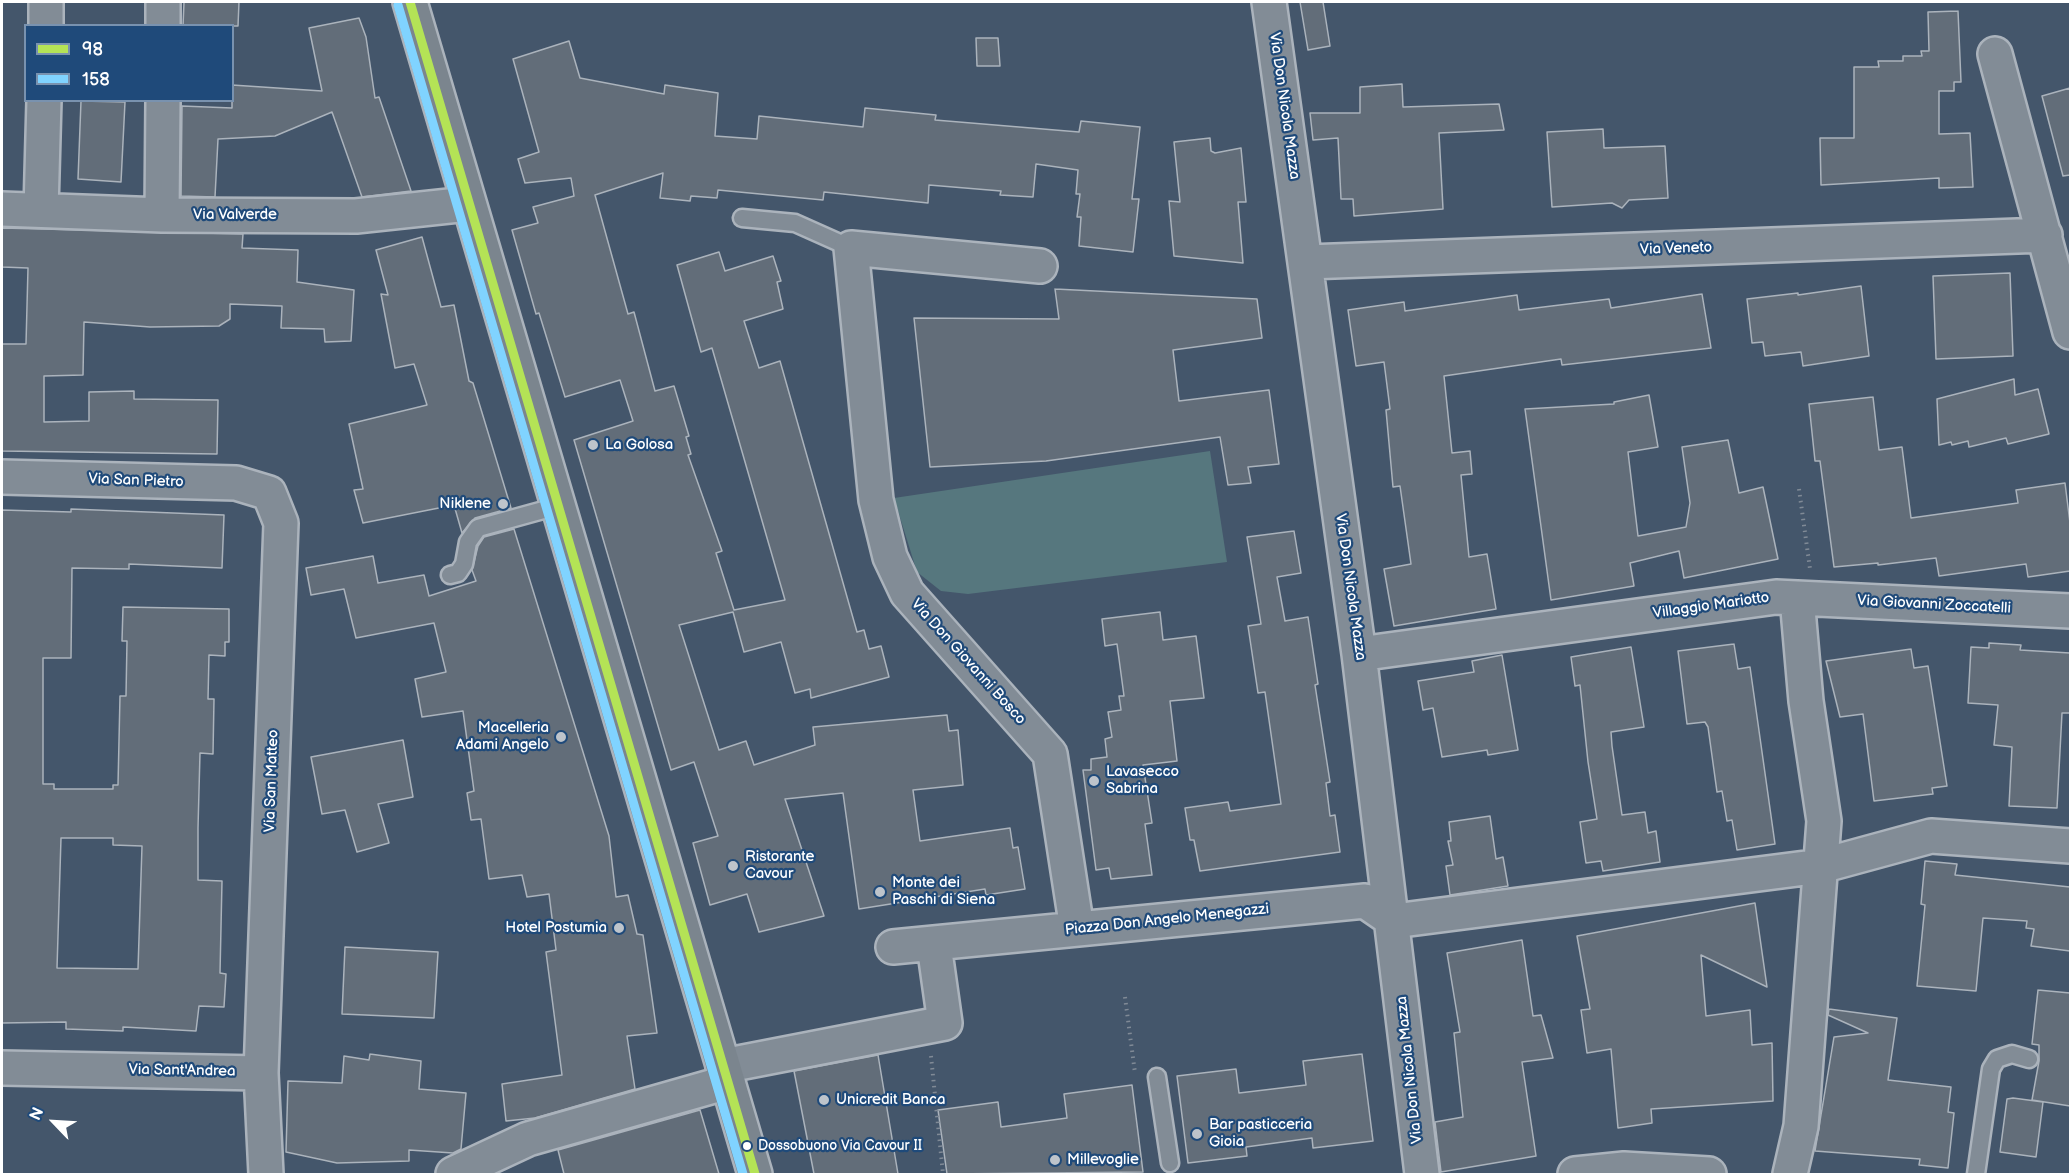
<!DOCTYPE html>
<style>
body{margin:0}
#map{position:relative;width:2072px;height:1176px;overflow:hidden;background:#44566b;font-family:"Balsamiq Sans",sans-serif}
canvas{display:block}
.frame{position:absolute;inset:0;border:3px solid #fff;pointer-events:none}
.legend{position:absolute;left:24px;top:24px;width:210px;height:78px;box-sizing:border-box;background:#1f4a7a;border:2px solid #7992af;margin:0;padding:8px 10px;list-style:none;font-size:18px;color:#fff}
.legend li{display:flex;align-items:center;gap:12px;height:30px}
.legend b{width:30px;border:2px solid #7992af}
.north{position:absolute;left:24px;top:1092px;width:60px;height:60px;-webkit-text-stroke:4px #1f4a7a;paint-order:stroke;rotate:295deg;font-size:16px;font-weight:700;line-height:24px;text-align:center;color:#fff}
.north::after{content:'';display:block;margin:auto;width:21px;height:27px;background:#fff;clip-path:polygon(50% 0,100% 100%,50% 72%,0 100%)}
</style>
<div id="map">
<canvas width="2072" height="1176"></canvas>
<div class="frame"></div>
<ul class="legend">
<li><b style="height:8px;background:#b4e356"></b>98</li>
<li><b style="height:8px;background:#80d3ff"></b>158</li>
</ul>
<div class="north">N</div>
</div>
<script>
const context = document.querySelector('canvas').getContext('2d');
context.lineJoin = 'round';
function paint(path, color) { context.fillStyle = color; context.fill(path, 'evenodd'); }
const toPath = rows => new Path2D(rows.map(r => 'M' + r).join(''));
function stroke(path, color, width, dash) { context.strokeStyle = color; context.lineWidth = width; context.lineCap = dash ? 'butt' : 'round'; context.setLineDash(dash || []); context.stroke(path); }
function label(font, color, halo, rows, align = 'center') {
  context.font = font + ' "Balsamiq Sans",sans-serif'; context.lineWidth = 4.5; context.setLineDash([]); context.textBaseline = 'middle'; context.strokeStyle = halo; context.fillStyle = color; for (const [text, x, y, turn = 0] of rows) {
    context.save(); context.translate(x, y); context.rotate((+turn || 0) * Math.PI / 180); context.textAlign = isNaN(turn) ? turn : align; if (halo) context.strokeText(text, 0, 0); context.fillText(text, 0, 0); context.restore();
  }
}
paint(toPath([
 [1210,451,1227,562,968,594,941,591,917,572,894,498]
]), '#56777e');
const building = toPath([
 [184,2,239,2,238,26,183,26,184,2],
 [1300,2,1323,2,1330,46,1308,50,1300,2],
 [1958,11,1961,82,1954,82,1954,91,1939,91,1939,134,1970,133,1973,187,1939,188,1939,178,1821,185,1820,138,1854,138,1854,67,1879,67,1878,61,1903,61,1903,56,1922,56,1921,51,1929,51,1928,12,1958,11],
 [359,18,366,37,375,98,379,97,411,191,362,197,332,112,275,136,218,139,215,197,181,196,182,106,232,108,232,85,322,91,309,28,359,18],
 [976,38,998,38,1000,66,977,66,976,38],
 [569,41,580,78,664,94,665,85,718,93,715,136,757,139,759,116,863,127,865,108,936,115,935,120,1079,132,1081,121,1140,127,1132,199,1139,199,1133,252,1079,246,1081,217,1077,217,1080,194,1076,194,1078,170,1036,164,1033,197,1000,195,1001,191,929,185,928,203,824,192,823,200,718,190,717,198,691,196,690,201,660,198,663,173,595,195,628,314,634,312,655,391,674,386,689,436,686,437,691,454,688,455,722,551,716,553,734,610,785,600,712,348,701,352,677,265,719,252,725,271,773,256,781,281,777,282,783,309,744,321,759,368,780,361,857,632,864,630,869,649,881,646,889,677,811,698,810,689,795,693,781,642,744,652,733,612,679,625,719,750,746,741,754,765,815,745,813,727,947,715,949,731,958,730,963,785,913,790,920,841,1010,828,1013,848,1018,847,1025,889,986,895,985,889,859,909,843,793,785,799,824,916,759,932,747,894,710,905,693,843,718,836,694,762,671,770,574,440,633,421,620,380,565,397,539,313,536,314,512,230,538,223,533,207,574,196,571,178,525,183,518,159,539,152,513,59,569,41],
 [1402,84,1403,107,1499,104,1504,130,1439,133,1443,209,1354,216,1353,199,1341,199,1338,138,1313,140,1310,113,1360,113,1360,87,1402,84],
 [2070,88,2070,175,2063,176,2042,96,2070,88],
 [81,101,125,102,121,182,78,179,81,101],
 [1603,129,1604,148,1665,146,1668,198,1629,200,1622,208,1612,203,1552,207,1547,132,1603,129],
 [1210,138,1211,151,1215,153,1241,148,1246,202,1238,202,1243,263,1174,256,1169,201,1180,202,1174,142,1210,138],
 [2,228,243,234,242,248,298,250,297,282,354,290,351,341,325,342,324,329,281,328,282,306,230,304,230,319,219,326,150,327,84,322,83,375,44,376,44,422,89,421,89,392,134,391,134,399,218,400,217,454,2,451,2,344,26,344,28,268,2,267,2,228],
 [422,237,441,307,454,305,469,381,473,383,511,508,475,518,462,533,454,505,363,523,354,490,363,489,349,424,427,405,414,364,395,368,381,294,388,295,376,250,422,237],
 [2010,273,2013,356,1936,359,1933,276,2010,273],
 [1861,286,1869,356,1803,366,1801,352,1765,356,1763,342,1752,343,1747,299,1798,293,1798,295,1861,286],
 [1055,289,1257,299,1262,338,1173,350,1179,401,1269,390,1279,464,1248,467,1251,483,1228,485,1220,437,1046,461,930,467,914,318,1059,319,1055,289],
 [1702,294,1711,348,1562,365,1561,359,1444,376,1452,453,1470,451,1472,474,1461,475,1469,557,1487,554,1496,609,1394,626,1384,569,1411,564,1400,486,1393,487,1386,410,1390,409,1384,362,1356,366,1348,310,1404,302,1405,311,1517,295,1519,310,1609,299,1611,308,1702,294],
 [2014,379,2015,395,2038,389,2049,434,2008,444,2006,438,1969,447,1968,441,1952,445,1951,442,1939,445,1937,399,2014,379],
 [1649,395,1658,447,1628,452,1638,536,1686,527,1690,503,1682,447,1728,440,1739,493,1763,487,1778,559,1684,578,1679,551,1630,563,1634,586,1551,600,1525,409,1614,404,1614,402,1649,395],
 [1873,397,1879,450,1902,447,1911,518,2018,503,2016,490,2065,483,2070,523,2070,571,2028,577,2026,564,1939,576,1936,558,1878,565,1878,563,1834,567,1820,461,1815,461,1809,404,1873,397],
 [71,509,224,515,222,568,129,564,129,569,72,568,71,658,43,658,43,784,54,784,54,789,113,789,113,785,118,785,120,696,126,696,127,641,122,641,123,607,229,609,229,642,225,642,225,656,209,655,208,699,214,699,213,754,200,753,198,828,198,880,222,881,220,973,226,974,224,1007,199,1006,196,1031,123,1027,123,1031,66,1029,66,1022,2,1023,2,510,71,512,71,509],
 [61,838,113,838,113,845,142,846,138,969,57,968,61,838],
 [514,529,609,836,616,897,628,895,637,934,643,935,657,1033,627,1036,635,1089,535,1118,506,1121,502,1084,562,1075,546,952,556,950,549,894,527,897,522,875,489,879,481,819,471,820,467,793,474,791,463,711,422,717,415,679,446,672,434,623,356,638,344,589,311,595,306,568,373,556,378,583,424,575,429,596,476,581,472,570,478,546,484,537,514,529],
 [1294,531,1301,573,1277,577,1285,621,1308,617,1318,684,1315,685,1330,782,1326,783,1330,816,1335,815,1340,852,1200,871,1194,840,1190,840,1185,808,1228,802,1230,811,1281,804,1265,692,1258,693,1248,626,1261,624,1247,537,1294,531],
 [1160,612,1163,640,1196,636,1204,698,1170,701,1177,761,1143,765,1152,823,1145,824,1152,875,1111,879,1109,868,1096,870,1083,770,1091,770,1091,759,1107,757,1105,739,1112,737,1108,712,1121,710,1119,696,1124,696,1117,644,1105,646,1102,619,1160,612],
 [1989,643,2021,645,2020,650,2070,653,2070,713,2062,713,2057,808,2009,806,2012,747,1994,745,1998,705,1968,703,1971,647,1989,648,1989,643],
 [1734,644,1738,669,1750,667,1775,844,1737,850,1732,820,1727,821,1722,791,1717,792,1708,727,1705,722,1687,724,1678,651,1734,644],
 [1631,647,1644,727,1611,732,1612,746,1622,815,1645,812,1648,833,1656,831,1660,862,1603,871,1601,861,1586,863,1580,822,1597,819,1588,762,1580,685,1575,686,1571,657,1631,647],
 [1911,649,1914,668,1928,666,1947,786,1932,788,1933,794,1874,801,1863,714,1840,717,1826,661,1911,649],
 [1502,655,1518,750,1488,755,1487,750,1442,757,1433,708,1423,710,1418,681,1474,672,1472,661,1502,655],
 [403,740,413,797,378,804,389,843,357,852,345,810,322,814,311,757,403,740],
 [1490,816,1496,859,1503,857,1508,886,1450,895,1446,866,1453,865,1448,841,1451,841,1449,822,1490,816],
 [1925,861,1957,864,1955,875,2070,887,2070,951,2031,946,2034,929,2026,928,2027,921,1983,918,1976,991,1917,986,1925,905,1921,904,1925,861],
 [1755,903,1767,987,1701,955,1706,1016,1750,1010,1752,1045,1772,1043,1773,1101,1651,1109,1652,1123,1618,1128,1611,1049,1587,1053,1581,1010,1590,1009,1577,936,1755,903],
 [1522,940,1533,1016,1541,1015,1553,1058,1522,1062,1536,1156,1441,1172,1435,1122,1463,1117,1454,1033,1460,1032,1447,953,1522,940],
 [345,947,438,952,434,1018,342,1014,345,947],
 [2038,990,2070,993,2070,1106,2032,1100,2039,1061,2039,1045,2032,1044,2038,990],
 [1829,1009,1897,1018,1888,1080,1951,1087,1948,1112,1954,1113,1948,1168,1919,1165,1920,1159,1815,1151,1834,1037,1868,1033,1828,1015,1829,1009],
 [370,1054,421,1061,419,1089,466,1093,461,1149,453,1153,409,1150,409,1161,337,1163,286,1152,288,1081,342,1083,344,1056,369,1060,370,1054],
 [1362,1054,1373,1141,1313,1148,1312,1138,1246,1147,1247,1156,1188,1163,1177,1076,1236,1069,1239,1093,1306,1085,1303,1061,1362,1054],
 [878,1055,898,1174,814,1174,794,1071,878,1055],
 [1132,1085,1143,1172,947,1174,938,1110,998,1102,1001,1127,1067,1118,1064,1094,1132,1085],
 [2013,1098,2043,1102,2036,1157,2000,1152,2007,1099,2013,1098],
 [700,1110,719,1174,564,1174,558,1150,700,1110]
]);
paint(building, '#626d79');
stroke(building, '#abb3bc', 1.5);
const lane = toPath([
 [742,218,795,223,851,248],
 [450,575,458,573,464,564,468,542,478,528,558,506],
 [1157,1077,1170,1163],
 [1976,1174,1991,1069,1997,1059,2012,1054,2029,1059]
]);
const street = toPath([
 [1269,2,1359,654,1422,1174],
 [46,26,46,2],
 [163,26,163,2],
 [1995,54,2070,332],
 [2,209,162,215,356,216,468,204],
 [41,210,44,100],
 [162,215,163,100],
 [1307,262,2045,235],
 [1040,266,851,248,876,500,890,557,907,593,1050,754,1077,929],
 [2,477,236,483,269,493,281,523,261,1073],
 [1359,654,1776,597,2070,611],
 [1394,921,1821,866,1931,836,2070,846],
 [893,947,1365,901,1394,921],
 [723,1066,945,1023,934,945],
 [2,1068,261,1073,266,1174],
 [453,1174,528,1139,728,1082],
 [1575,1174,1624,1169,1709,1174],
 [1790,1174,1801,1126,1824,821,1806,701,1797,598]
]);
const primary = toPath([
 [410,2,755,1174]
]);
stroke(lane, '#abb3bc', 21);
stroke(street, '#abb3bc', 38);
stroke(primary, '#abb3bc', 38);
stroke(toPath([
 [1799,489,1810,569],
 [1125,997,1135,1073],
 [931,1056,943,1174]
]), '#808a96', 4, [1.5, 4.5]);
stroke(lane, '#828c96', 16);
stroke(street, '#828c96', 33);
stroke(primary, '#7b858e', 33);
stroke(toPath([
 [410,2,755,1174]
]), '#b4e356', 9);
stroke(toPath([
 [398,5,743,1174]
]), '#80d3ff', 9);
for (const [x, y, r, color] of [
 [593,445,6,"#bec4cb"],
 [503,504,6,"#bec4cb"],
 [561,737,6,"#bec4cb"],
 [1094,781,6,"#bec4cb"],
 [733,866,6,"#bec4cb"],
 [880,892,6,"#bec4cb"],
 [619,928,6,"#bec4cb"],
 [824,1100,6,"#bec4cb"],
 [1197,1134,6,"#bec4cb"],
 [747,1146,5,"#fff"],
 [1055,1160,6,"#bec4cb"]
]) { const dot = new Path2D(); dot.arc(x, y, r, 0, 2 * Math.PI); context.fillStyle = color; context.fill(dot); stroke(dot, '#1f4a7a', 2); }
label('14px', '#fff', '#1f4a7a', [
 ["Dossobuono Via Cavour II",758,1146]
], 'left');
label('15px', '#fff', '#1f4a7a', [
 ["Via Don Nicola Mazza",1284,106,82],
 ["Via Valverde",235,215],
 ["Via Veneto",1676,249,-2],
 ["Via San Pietro",136,481,2],
 ["Via Don Nicola Mazza",1350,587,82],
 ["Via Giovanni Zoccatelli",1934,605,3],
 ["Villaggio Mariotto",1711,606,-8],
 ["Via Don Giovanni Bosco",968,662,48],
 ["Via San Matteo",272,781,-88],
 ["Piazza Don Angelo Menegazzi",1167,920,-6],
 ["Via Don Nicola Mazza",1410,1070,-96],
 ["Via Sant'Andrea",182,1071,1]
]);
label('15px', '#fff', '#1f4a7a', [
 ["La Golosa",605,445],
 ["Niklene",491,504,"right"],
 ["Macelleria",549,728,"right"],
 ["Adami Angelo",549,745,"right"],
 ["Lavasecco",1106,772],
 ["Sabrina",1106,789],
 ["Ristorante",745,857],
 ["Cavour",745,874],
 ["Monte dei",892,883],
 ["Paschi di Siena",892,900],
 ["Hotel Postumia",607,928,"right"],
 ["Unicredit Banca",836,1100],
 ["Bar pasticceria",1209,1125],
 ["Gioia",1209,1142],
 ["Millevoglie",1067,1160]
], 'left');
</script>
